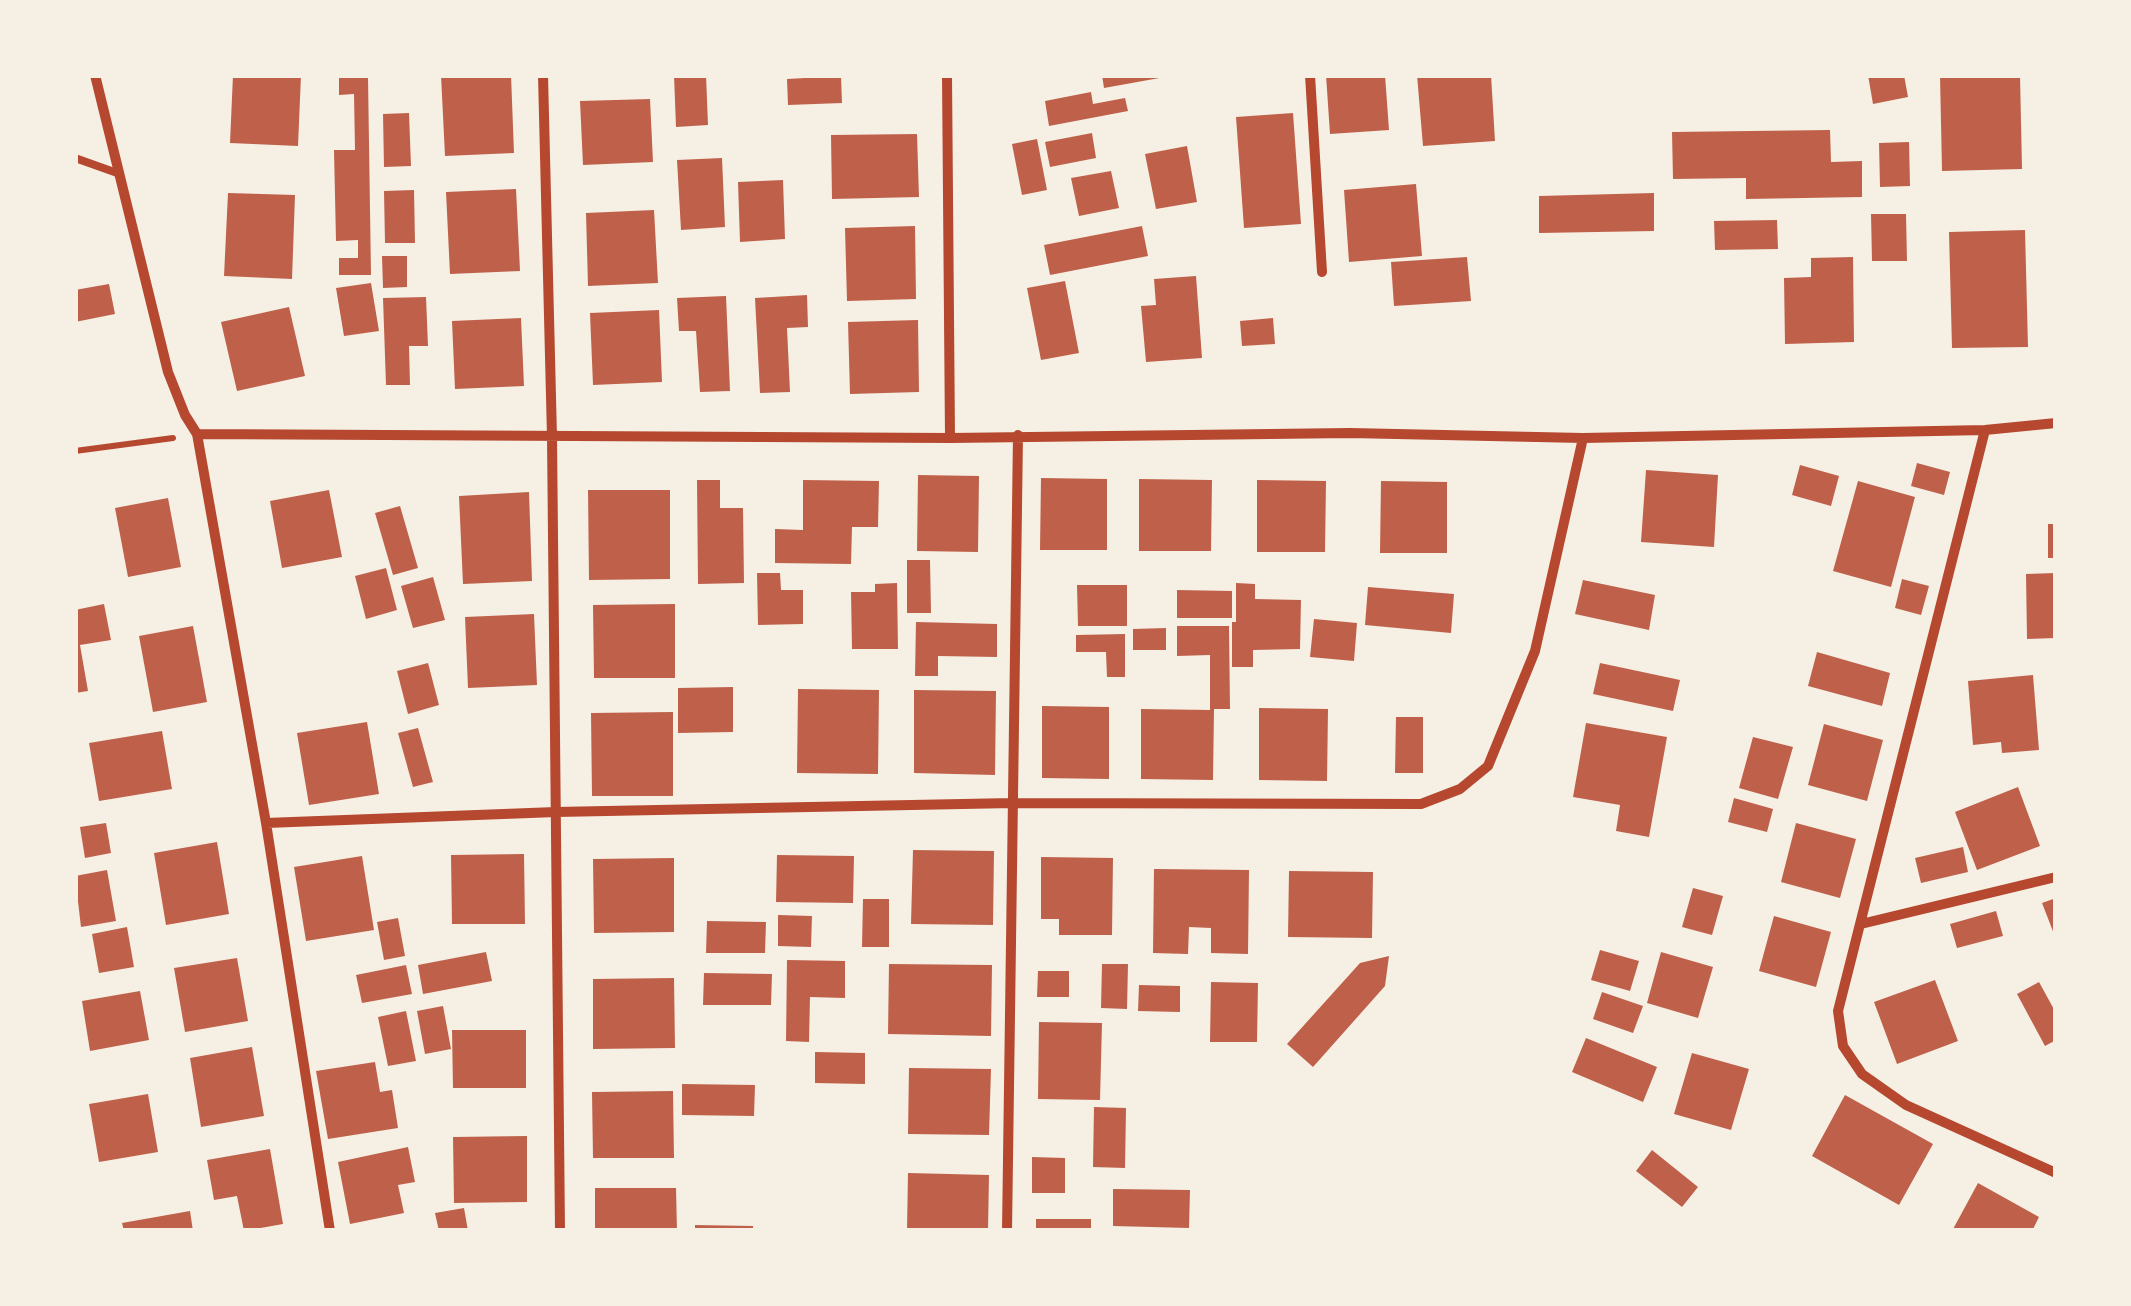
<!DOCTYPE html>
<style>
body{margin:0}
#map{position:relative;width:2131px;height:1306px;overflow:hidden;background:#f6efe4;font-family:"PT Sans Narrow",sans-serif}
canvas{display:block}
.frame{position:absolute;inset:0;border:78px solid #f6efe4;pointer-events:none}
</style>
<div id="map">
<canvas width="2131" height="1306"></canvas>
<div class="frame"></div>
</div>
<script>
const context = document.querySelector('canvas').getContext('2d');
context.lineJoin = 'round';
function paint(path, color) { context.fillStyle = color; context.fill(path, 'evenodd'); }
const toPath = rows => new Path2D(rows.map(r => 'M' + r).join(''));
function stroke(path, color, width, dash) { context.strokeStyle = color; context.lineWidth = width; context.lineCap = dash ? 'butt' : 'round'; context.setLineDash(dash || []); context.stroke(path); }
paint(toPath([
 [233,75,301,75,298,146,230,143],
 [441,75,511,75,514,153,445,156],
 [674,75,706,75,708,125,676,127],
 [1102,75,1165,75,1165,77,1104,88],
 [1326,75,1385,75,1389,130,1330,134],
 [1417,75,1491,75,1495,141,1423,146],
 [1868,75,1904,75,1908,97,1873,104],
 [1940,75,2020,75,2022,169,1942,171],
 [841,76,842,103,788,105,787,79],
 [368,77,371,275,339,275,339,258,358,258,358,240,336,241,334,150,355,150,354,94,339,95,339,78],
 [1091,92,1093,104,1125,98,1128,111,1049,126,1045,101],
 [650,99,653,162,583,165,580,101],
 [409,113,411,166,384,167,383,114],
 [1293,113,1301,224,1244,228,1236,117],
 [1830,130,1831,162,1862,161,1862,197,1746,199,1746,178,1673,179,1672,132],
 [1092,133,1096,158,1050,167,1045,142],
 [917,134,919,197,832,199,831,135],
 [1037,139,1047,190,1022,195,1012,144],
 [1909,142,1910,186,1880,187,1879,143],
 [1187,146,1197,202,1156,209,1145,154],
 [722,158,725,227,681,230,677,160],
 [1111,171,1119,208,1079,216,1071,178],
 [783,180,785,239,740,242,738,182],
 [1416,184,1422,256,1349,262,1344,190],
 [516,189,520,271,450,274,446,192],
 [414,190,415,243,385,243,384,191],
 [228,193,295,195,292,279,224,276],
 [1654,193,1654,231,1539,233,1539,196],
 [654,210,658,283,588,286,586,213],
 [1871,214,1906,214,1907,261,1872,261],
 [1777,220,1778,249,1715,250,1714,221],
 [915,226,916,299,847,301,845,228],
 [1142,226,1148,256,1050,275,1044,245],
 [2025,230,2028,347,1952,348,1949,232],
 [382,256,407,256,407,287,383,288],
 [1467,257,1471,301,1394,306,1391,262],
 [1853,257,1854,342,1785,344,1784,278,1811,277,1811,258],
 [1196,276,1202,358,1146,362,1141,306,1156,305,1154,279],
 [1065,281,1079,353,1041,360,1027,288],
 [371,283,379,331,344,336,336,288],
 [109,284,115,314,75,322,75,290],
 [807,295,808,327,787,328,790,392,760,393,755,298],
 [726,296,730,391,700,392,696,331,679,331,677,298],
 [426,297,428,346,409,346,410,385,386,385,383,298],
 [289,307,305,376,237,391,221,322],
 [659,310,662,382,593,385,590,313],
 [521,318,524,386,455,389,452,321],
 [1273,318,1275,344,1242,346,1240,321],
 [918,320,919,392,850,394,848,322],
 [1917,463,1950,472,1944,495,1911,486],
 [1800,465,1839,476,1831,506,1792,495],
 [1646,470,1718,475,1714,547,1641,542],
 [918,475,979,476,978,552,917,551],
 [1041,478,1107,479,1107,550,1040,550],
 [1139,479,1212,480,1211,551,1139,551],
 [697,480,720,480,720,508,743,508,744,583,698,584],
 [803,480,879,481,878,527,852,527,851,564,775,563,775,529,803,530],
 [1257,480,1326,481,1325,552,1257,552],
 [1381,481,1447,482,1447,553,1380,553],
 [1858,481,1915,497,1891,587,1833,571],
 [329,490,342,557,282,568,270,501],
 [588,490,670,490,670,579,589,580],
 [529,492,532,581,463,584,459,496],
 [168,498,181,567,128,577,115,508],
 [400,506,418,568,393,575,375,513],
 [2048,524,2056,524,2056,558,2048,558],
 [907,560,930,560,931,613,907,613],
 [386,568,397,610,366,619,355,576],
 [757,573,780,573,781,590,803,590,803,624,758,625],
 [2056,573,2056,638,2027,639,2026,574],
 [433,577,445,620,413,628,401,586],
 [1902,579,1929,586,1921,615,1895,608],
 [1583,580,1655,595,1649,630,1575,614],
 [897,583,898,649,852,649,851,592,875,592,875,584],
 [1236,583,1255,584,1255,599,1301,600,1300,649,1253,650,1253,667,1232,667,1232,622,1236,622],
 [1077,585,1127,585,1127,626,1078,626],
 [1368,587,1454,594,1451,633,1365,625],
 [1177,590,1232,591,1232,618,1177,618],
 [104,604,111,640,80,645,88,691,75,693,75,610],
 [675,604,675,678,594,678,593,605],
 [534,614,537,685,468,688,465,617],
 [1314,619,1357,623,1354,661,1310,657],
 [916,622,997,624,997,657,938,656,938,676,915,676],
 [193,626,207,702,153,712,139,636],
 [1177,626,1229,626,1230,709,1214,709,1213,780,1141,779,1141,709,1210,710,1210,655,1177,656],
 [1166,628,1166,650,1133,650,1133,629],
 [1125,634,1125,677,1107,677,1106,652,1076,652,1076,635],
 [1817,652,1890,673,1882,706,1808,686],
 [428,663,439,705,408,714,397,671],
 [1600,663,1680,680,1673,711,1593,694],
 [2033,675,2039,750,2002,753,2001,742,1973,745,1968,681],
 [733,687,733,732,678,733,678,688],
 [798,689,879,690,878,774,797,773],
 [914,690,996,691,995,775,914,773],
 [1042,706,1109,707,1109,779,1042,778],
 [1259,708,1328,709,1327,781,1259,780],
 [673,712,673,796,592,796,591,713],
 [1396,717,1423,717,1423,773,1395,773],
 [367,722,379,794,309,805,297,733],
 [1586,723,1667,737,1649,837,1616,831,1620,805,1573,797],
 [1824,724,1883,740,1867,801,1808,785],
 [418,728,433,782,413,787,398,733],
 [162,731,172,789,99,801,89,743],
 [1753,737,1793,747,1778,799,1739,788],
 [2018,787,2040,846,1977,870,1955,812],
 [1734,798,1773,809,1767,832,1728,822],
 [106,823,111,853,85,858,80,827],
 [1796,823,1856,839,1840,898,1781,882],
 [217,842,229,914,166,925,154,853],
 [1963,847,1968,872,1921,883,1915,858],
 [913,850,994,851,993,925,911,924],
 [524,854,525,924,452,924,451,855],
 [777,855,854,856,853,903,776,902],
 [362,856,374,930,306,941,294,867],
 [1041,857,1113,858,1112,935,1059,935,1059,919,1041,919],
 [674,858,674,932,594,933,593,859],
 [1154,869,1249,870,1248,954,1211,953,1211,928,1189,927,1188,954,1153,953],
 [107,870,116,921,81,927,75,876],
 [1289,871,1373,872,1372,938,1288,937],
 [1693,888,1723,896,1712,935,1682,927],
 [2056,898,2056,939,2042,903],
 [863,899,889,899,889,947,862,947],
 [1996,911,2003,936,1957,948,1950,924],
 [778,915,812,916,811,947,778,946],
 [1774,916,1831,932,1816,987,1759,971],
 [398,918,405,956,384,960,377,922],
 [707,921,766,922,765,953,706,953],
 [127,927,134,967,99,973,92,934],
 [1600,950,1639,961,1630,991,1591,980],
 [486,952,492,981,423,994,418,965],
 [1661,952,1713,967,1698,1018,1647,1003],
 [1389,956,1385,986,1313,1067,1287,1044,1360,963],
 [237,958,248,1021,185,1032,174,968],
 [787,960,845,961,845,998,810,997,809,1042,786,1041],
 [889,964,992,965,991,1036,888,1034],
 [1102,964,1128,964,1127,1009,1101,1008],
 [406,965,412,994,362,1003,356,975],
 [1038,971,1069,971,1069,997,1037,997],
 [704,973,772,974,771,1005,703,1005],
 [674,978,675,1048,593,1049,593,979],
 [1935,980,1958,1041,1897,1064,1874,1002],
 [1211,982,1258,983,1257,1042,1210,1042],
 [2039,982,2056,1013,2056,1040,2045,1046,2017,994],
 [1139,985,1180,986,1180,1012,1138,1011],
 [140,991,149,1040,90,1051,82,1001],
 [1602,992,1643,1006,1633,1033,1593,1019],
 [443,1006,451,1049,425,1054,417,1011],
 [406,1011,416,1061,388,1066,378,1017],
 [1039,1022,1102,1023,1100,1100,1038,1099],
 [452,1030,526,1030,526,1088,453,1088],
 [1586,1038,1657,1067,1643,1102,1572,1072],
 [252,1047,264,1116,201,1127,190,1058],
 [815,1052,865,1053,865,1084,815,1083],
 [1692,1053,1749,1069,1731,1130,1674,1114],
 [375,1062,380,1092,392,1090,398,1128,328,1139,316,1071],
 [909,1068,991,1069,989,1135,908,1134],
 [682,1084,755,1085,754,1116,682,1115],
 [673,1091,674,1158,593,1158,592,1092],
 [148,1094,158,1152,99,1162,89,1104],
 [1845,1095,1933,1144,1899,1205,1812,1156],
 [1094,1107,1126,1108,1125,1168,1093,1167],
 [527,1136,527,1202,454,1203,453,1137],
 [408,1147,415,1182,398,1185,404,1213,350,1224,338,1162],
 [270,1149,283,1224,244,1231,237,1196,214,1200,207,1160],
 [1652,1150,1698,1187,1682,1207,1636,1171],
 [1032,1157,1065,1158,1065,1193,1032,1193],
 [908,1173,989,1175,988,1231,907,1231],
 [1978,1183,2039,1217,2032,1231,1952,1231],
 [595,1188,676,1188,677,1231,595,1231],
 [1113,1189,1190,1190,1189,1228,1113,1226],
 [464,1208,468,1231,439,1231,435,1213],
 [190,1211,193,1231,124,1231,122,1223],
 [1036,1219,1091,1219,1091,1231,1036,1231],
 [695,1225,753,1226,753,1231,695,1231]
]), '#bf614a');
stroke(toPath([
 [75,451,173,438]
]), '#b5482f', 6);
stroke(toPath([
 [75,158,120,174]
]), '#b5482f', 8);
stroke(toPath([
 [95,75,168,372,185,415,197,434,266,823,330,1231],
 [543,75,552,437,560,1231],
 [947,75,950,438],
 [1310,75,1322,272],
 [1985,430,1838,1011,1843,1046,1862,1074,1906,1105,2056,1173],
 [197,434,950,438,1350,433,1583,438,1985,430,2056,423],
 [266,823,556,812,1013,803,1421,804,1460,789,1488,766,1535,651,1583,438],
 [1861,924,2056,877],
 [1007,1231,1018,435]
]), '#b5482f', 10);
</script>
